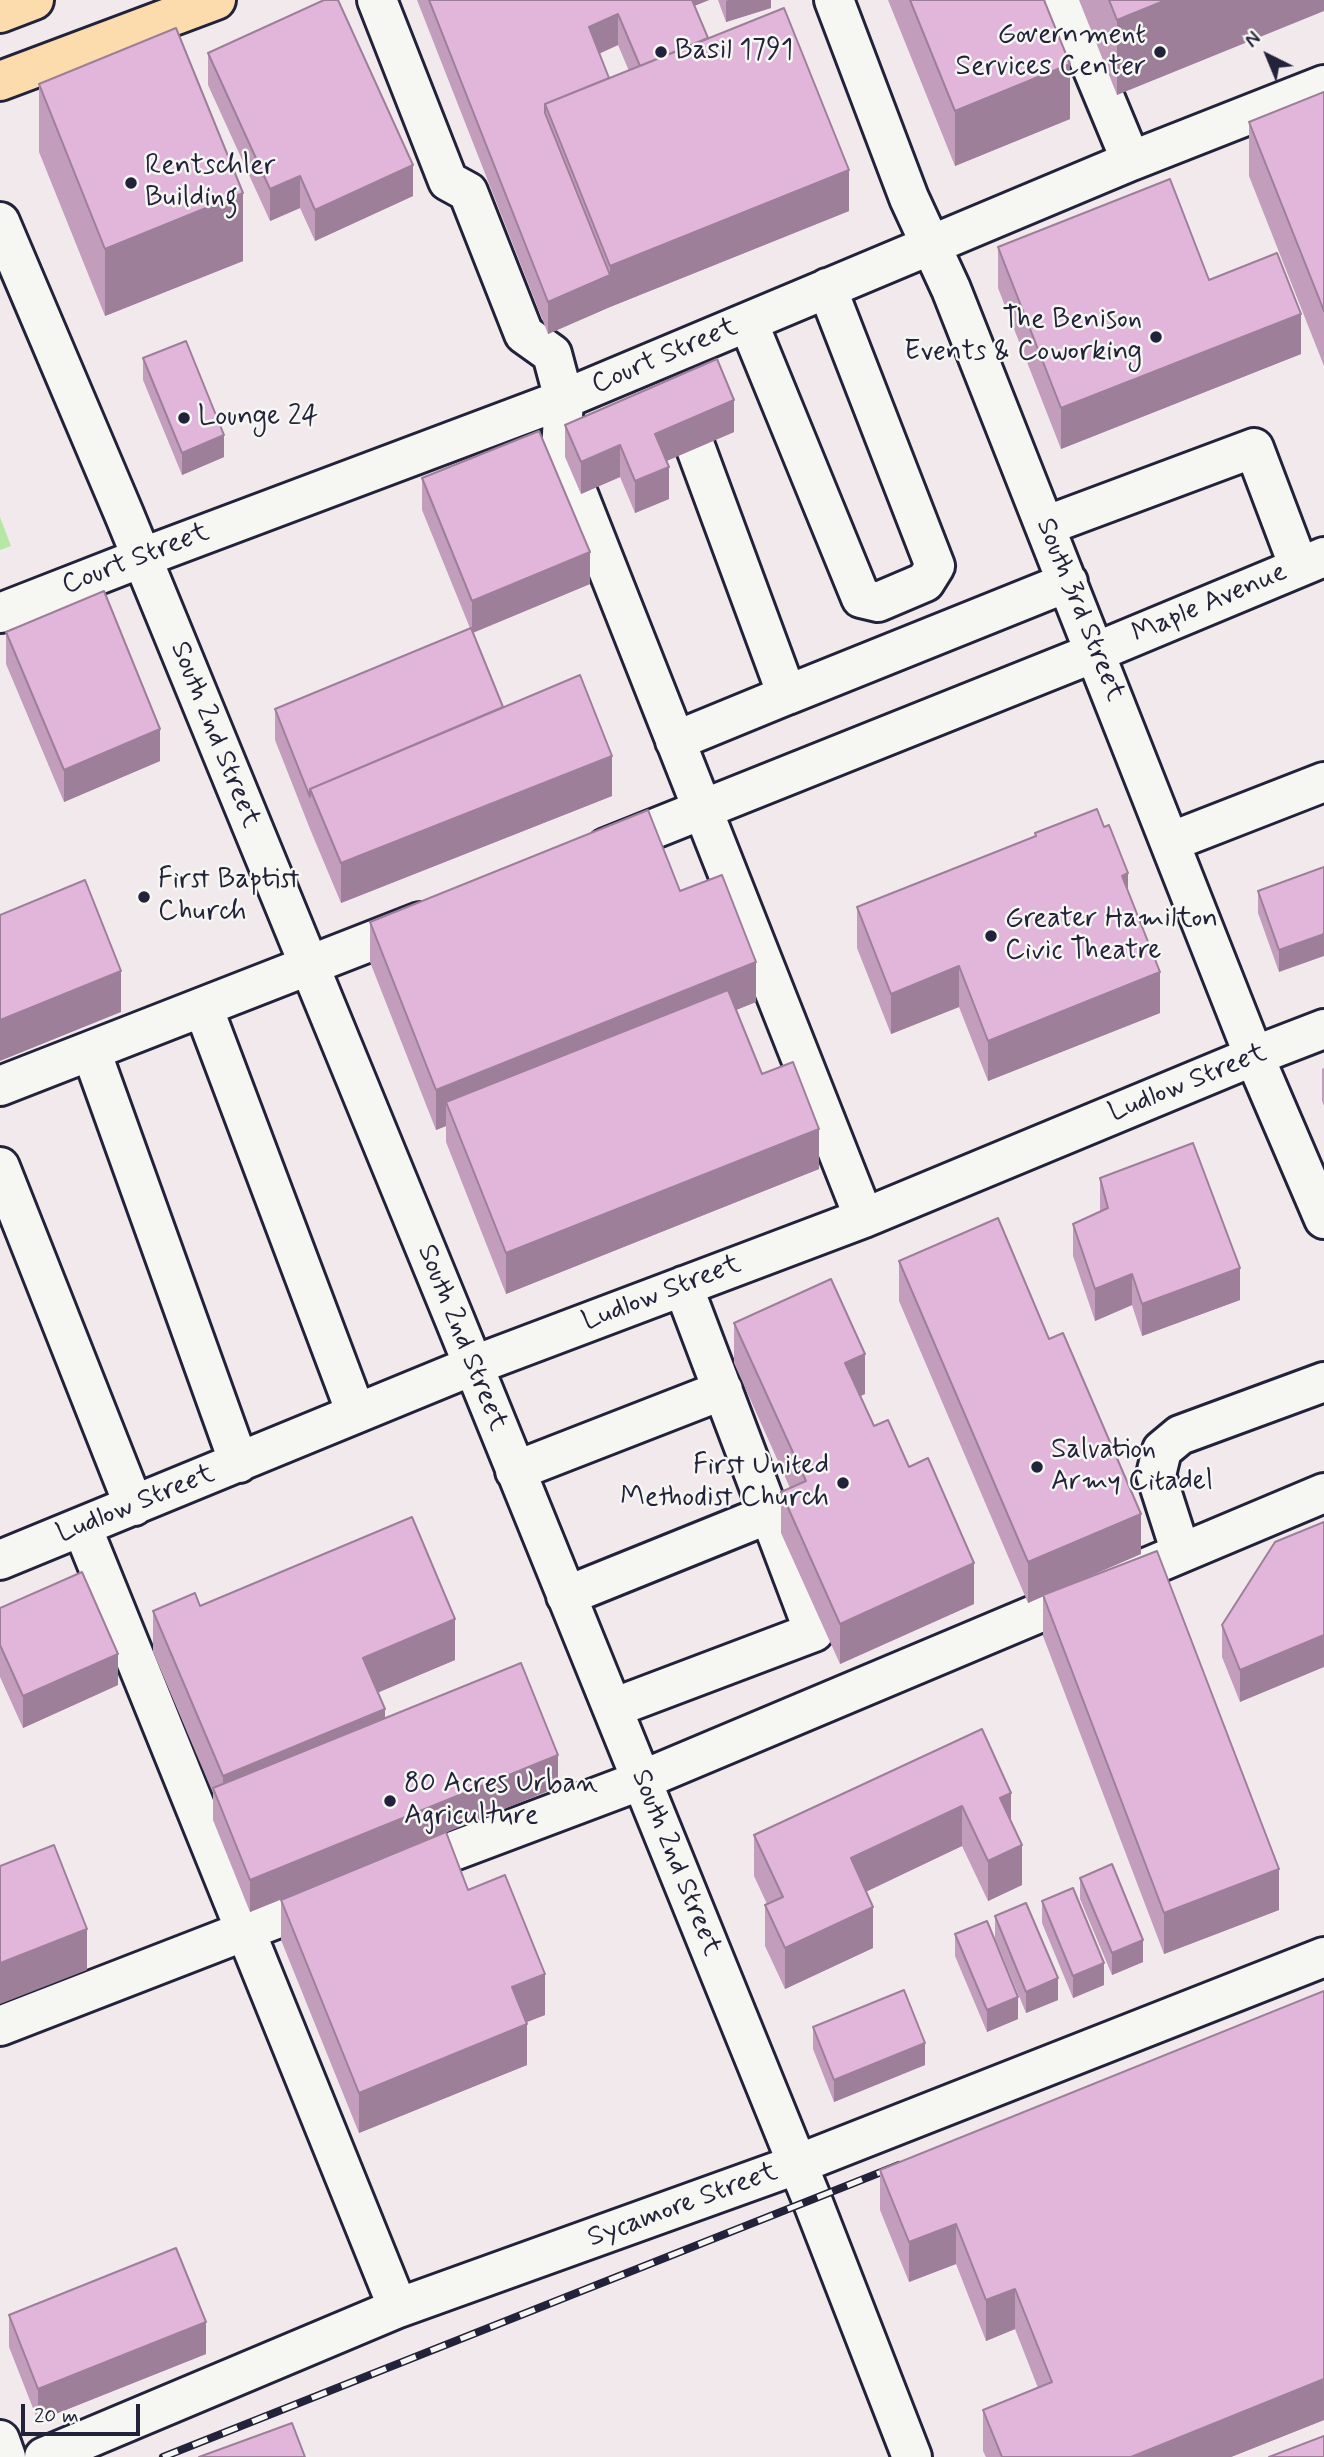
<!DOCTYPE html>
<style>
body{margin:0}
#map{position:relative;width:1324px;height:2457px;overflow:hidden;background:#f2e9ed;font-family:Mynerve,sans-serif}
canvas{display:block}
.north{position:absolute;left:1233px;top:21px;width:70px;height:70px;-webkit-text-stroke:5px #f6f6f2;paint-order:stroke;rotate:317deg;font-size:19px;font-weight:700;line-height:28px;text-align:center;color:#22223b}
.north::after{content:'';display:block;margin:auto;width:24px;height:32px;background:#22223b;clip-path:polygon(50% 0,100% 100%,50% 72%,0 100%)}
.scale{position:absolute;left:21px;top:2404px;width:119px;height:32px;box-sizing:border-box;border:4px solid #22223b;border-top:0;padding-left:9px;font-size:21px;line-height:24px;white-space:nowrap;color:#22223b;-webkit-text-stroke:5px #f6f6f2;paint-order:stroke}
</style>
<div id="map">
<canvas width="1324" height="2457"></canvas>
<div class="north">N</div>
<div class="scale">20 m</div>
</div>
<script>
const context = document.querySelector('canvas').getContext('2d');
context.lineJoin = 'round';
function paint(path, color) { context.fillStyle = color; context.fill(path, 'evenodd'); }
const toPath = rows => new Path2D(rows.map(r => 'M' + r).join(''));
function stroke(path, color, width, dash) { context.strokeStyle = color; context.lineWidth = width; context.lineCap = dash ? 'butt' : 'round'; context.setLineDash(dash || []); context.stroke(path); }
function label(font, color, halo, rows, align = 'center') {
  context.font = font + ' Mynerve,sans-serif'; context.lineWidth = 5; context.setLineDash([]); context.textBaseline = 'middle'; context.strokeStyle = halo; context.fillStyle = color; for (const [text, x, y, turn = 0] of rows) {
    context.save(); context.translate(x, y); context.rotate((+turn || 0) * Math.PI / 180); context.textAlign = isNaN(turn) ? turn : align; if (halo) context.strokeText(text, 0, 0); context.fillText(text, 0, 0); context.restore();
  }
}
paint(toPath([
 [0,517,11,546,0,550]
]), '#b7e7a6');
const minor = toPath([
 [377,0,448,181,468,192,524,334,552,354,564,399,561,451,864,1218],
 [834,0,909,198,951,289,1254,1056,1324,1219],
 [1064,0,1131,161],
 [0,222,124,514,454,1318,812,2200,912,2457],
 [748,322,861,598,878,602,925,582,935,566,827,288],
 [678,400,787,695,1068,582],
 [1045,526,1254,448,1299,567],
 [0,613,141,558,564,399,1131,161,1324,85],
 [675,741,787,695],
 [1170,842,1324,782],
 [606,848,1096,652,1324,557],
 [203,1007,356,1413],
 [91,1051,239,1463],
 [0,1086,420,922],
 [0,1167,134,1506],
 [515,1471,723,1390],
 [82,1527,398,2308],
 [1181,1553,1156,1475,1162,1450,1180,1435,1324,1382],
 [0,1560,472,1366,864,1218,1254,1056,1324,1029],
 [566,1596,769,1514],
 [613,1708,814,1632,683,1286],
 [403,1870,642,1780,1324,1493],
 [0,2026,330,1898],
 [0,2440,6,2457],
 [44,2457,398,2308,798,2164,1324,1957]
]);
const major = toPath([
 [0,13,34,0],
 [0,81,216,0]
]);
stroke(minor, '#22223b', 44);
stroke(major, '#22223b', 44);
stroke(minor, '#f6f6f2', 38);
stroke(major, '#fcdcac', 38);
const rail = toPath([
 [163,2457,899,2165]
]);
stroke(rail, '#22223b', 8);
stroke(rail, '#f6f6f2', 5, [16]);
paint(toPath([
 [417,0,709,0,694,6,708,38,849,211,610,307,548,334],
 [618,45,629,71,609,78,599,54],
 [718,0,771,0,771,8,726,22],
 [888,0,1044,0,1070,119,955,166],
 [1079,0,1324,0,1117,95],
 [208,53,413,196,315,241,300,208,270,221,208,85],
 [39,84,243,261,105,316,39,152],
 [1324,92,1324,366,1249,176,1249,122],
 [998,247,1209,280,1301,354,1061,449,998,288],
 [143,358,224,457,182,475,143,380],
 [565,425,734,432,666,461,669,499,635,513,620,477,581,494,565,457],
 [422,478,590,584,473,633,503,707,612,796,341,903,310,829,275,740,275,709,470,628,422,510],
 [6,632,160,761,64,802,6,664],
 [1035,833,1128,893,1160,1013,988,1081,959,1007,891,1034,857,948,857,907,1035,836],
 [1324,867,1279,972,1258,913,1258,891],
 [680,891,756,1002,736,1010,762,1074,819,1169,506,1294,446,1142,446,1126,436,1130,370,962,370,922],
 [1324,1068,1324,1106,1322,1101,1322,1069],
 [1100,1178,1240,1300,1142,1336,1132,1305,1095,1321,1073,1256,1073,1224,1100,1212],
 [899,1261,1141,1554,1069,1585,1279,1910,1164,1954,1043,1636,1043,1596,1028,1603,899,1301],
 [734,1323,865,1394,860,1396,874,1426,909,1467,974,1604,840,1664,781,1533,781,1492,790,1488,734,1363],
 [1324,1522,1240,1702,1222,1657,1222,1625],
 [200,1606,455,1660,378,1692,385,1718,558,1787,250,1912,213,1820,213,1793,153,1652,153,1611],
 [0,1608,118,1685,23,1728,0,1677],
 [982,1729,1011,1822,1022,1885,988,1901,962,1846,866,1891,873,1948,785,1989,765,1946,765,1905,767,1904,754,1876,754,1835],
 [1080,1878,1143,1962,1112,1975,1080,1899],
 [468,1890,545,2015,526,2022,527,2065,359,2133,281,1940,281,1900],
 [1042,1901,1104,1985,1073,1998,1042,1923],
 [995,1916,1058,2000,1026,2013,995,1938],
 [955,1934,1018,2019,987,2032,955,1956],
 [1324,1991,1324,2420,1231,2457,986,2457,983,2451,983,2410,1038,2388,1015,2329,986,2341,956,2264,909,2282,880,2210,880,2170],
 [813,2027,925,2065,834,2102,813,2049],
 [9,2315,206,2354,38,2421,9,2347]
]), '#c29dbc');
paint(toPath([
 [682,0,709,0,682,11],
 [728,0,771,0,771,8,726,22,726,1],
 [1166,0,1324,0,1324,11,1117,95,1117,20],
 [618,14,618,45,589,58,589,27],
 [1070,64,1070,119,955,166,955,111],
 [413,165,413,196,315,241,315,210],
 [849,170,849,211,610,307,548,334,548,302,610,275,610,266],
 [300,176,300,208,270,221,270,189],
 [243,193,243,261,105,316,105,249],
 [1301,314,1301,354,1061,449,1061,408],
 [734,400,734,432,655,466,655,434],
 [224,435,224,457,182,475,182,453],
 [620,445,620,477,581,494,581,462],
 [669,467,669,499,635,513,635,481],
 [590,552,590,584,472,633,472,601],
 [160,729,160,761,64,802,64,770],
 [612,756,612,796,341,903,341,863],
 [1128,873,1128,914,1122,876],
 [1324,934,1324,956,1279,972,1279,950],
 [756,962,756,1002,455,1123,446,1102,446,1126,436,1130,436,1090],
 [959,966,959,1007,891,1034,891,994],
 [121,971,121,1012,0,1061,0,1020],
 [1160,972,1160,1013,988,1081,988,1041],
 [819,1129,819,1169,506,1294,506,1253],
 [1240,1268,1240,1300,1142,1336,1142,1304],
 [1132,1274,1132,1305,1095,1321,1095,1289],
 [865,1354,865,1394,845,1403,845,1363],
 [1141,1514,1141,1554,1028,1603,1028,1562],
 [974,1563,974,1604,840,1664,840,1624],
 [455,1619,455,1660,363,1699,363,1658],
 [1324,1635,1324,1667,1240,1702,1240,1670],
 [118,1654,118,1685,23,1728,23,1696],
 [385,1709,385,1749,223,1812,223,1776],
 [558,1755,558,1787,250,1912,250,1880],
 [1011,1793,1011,1833,1000,1798],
 [962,1806,962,1846,851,1899,851,1858],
 [1022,1845,1022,1885,988,1901,988,1861],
 [1279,1869,1279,1910,1164,1954,1164,1913],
 [873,1907,873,1948,785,1989,785,1948],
 [87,1929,87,1970,0,2004,0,1963],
 [1143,1940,1143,1962,1112,1975,1112,1953],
 [1104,1963,1104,1985,1073,1998,1073,1976],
 [545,1974,545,2015,512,2028,512,1987],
 [1058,1978,1058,2000,1026,2013,1026,1992],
 [1018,1997,1018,2019,987,2032,987,2010],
 [527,2024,527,2065,359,2133,359,2093],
 [925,2043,925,2065,834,2102,834,2080],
 [956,2224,956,2264,909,2282,909,2242],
 [1015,2289,1015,2329,986,2341,986,2300],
 [206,2322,206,2354,38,2421,38,2389],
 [1324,2379,1324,2420,1231,2457,1131,2457]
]), '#9e7f99');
const building = toPath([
 [324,0,338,0,413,165,315,210,300,176,270,189,208,53,324,0],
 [429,0,692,0,708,38,640,66,618,14,589,27,609,78,545,104,545,113,610,275,548,302,429,0],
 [910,0,1044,0,1070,64,955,111,910,0],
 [1109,0,1166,0,1117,20,1109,0],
 [784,8,849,170,610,266,545,104,784,8],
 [176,28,243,193,105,249,39,84,176,28],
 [1324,92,1324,311,1249,122,1324,92],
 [1170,179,1209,280,1277,253,1301,314,1061,408,998,247,1170,179],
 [186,341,224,435,182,453,143,358,186,341],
 [717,359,734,400,655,434,669,467,635,481,620,445,581,462,565,425,717,359],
 [539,431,590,552,472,601,422,478,539,431],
 [104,591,160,729,64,770,6,632,104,591],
 [471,628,503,707,310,789,310,797,275,709,471,628],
 [580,675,612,756,341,863,310,789,580,675],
 [1097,809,1104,827,1109,825,1128,873,1122,876,1160,972,988,1041,959,966,891,994,857,907,1036,836,1035,833,1097,809],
 [648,810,680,891,722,875,756,962,436,1090,370,922,648,810],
 [1324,867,1324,934,1279,950,1258,891,1324,867],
 [85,880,121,971,0,1020,0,915,85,880],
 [728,990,762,1074,793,1062,819,1129,506,1253,446,1102,728,990],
 [1193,1143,1240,1268,1142,1304,1132,1274,1095,1289,1073,1224,1108,1208,1100,1178,1193,1143],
 [998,1218,1049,1339,1063,1333,1141,1514,1028,1562,899,1261,998,1218],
 [831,1279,865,1354,845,1363,874,1426,888,1420,909,1467,928,1458,974,1563,840,1624,781,1492,806,1481,734,1323,831,1279],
 [412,1517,455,1619,363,1658,385,1709,223,1776,153,1611,195,1593,200,1606,412,1517],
 [1324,1522,1324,1635,1240,1670,1222,1625,1275,1542,1324,1522],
 [1157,1551,1279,1869,1164,1913,1043,1595,1157,1551],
 [82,1572,118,1654,23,1696,0,1645,0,1608,82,1572],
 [521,1663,558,1755,250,1880,213,1788,521,1663],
 [982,1729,1011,1793,1000,1798,1022,1845,988,1861,962,1806,851,1858,873,1907,785,1948,765,1905,783,1897,754,1835,982,1729],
 [446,1832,468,1890,505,1875,545,1974,512,1987,527,2024,359,2093,281,1900,446,1832],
 [54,1845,87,1929,0,1963,0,1866,54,1845],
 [1112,1864,1143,1940,1112,1953,1080,1878,1112,1864],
 [1073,1888,1104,1963,1073,1976,1042,1901,1073,1888],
 [1026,1903,1058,1978,1026,1992,995,1916,1026,1903],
 [987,1921,1018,1997,987,2010,955,1934,987,1921],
 [904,1990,925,2043,834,2080,813,2027,904,1990],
 [1324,1991,1324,2379,1131,2457,1002,2457,983,2410,1052,2382,1015,2289,986,2300,956,2224,909,2242,880,2170,1324,1991],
 [176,2248,206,2322,38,2389,9,2315,176,2248],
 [292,2423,305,2457,199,2457,292,2423],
 [1324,2436,1324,2457,1269,2457,1324,2436]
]);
paint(building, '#e2b6db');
stroke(building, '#9e7f99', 2);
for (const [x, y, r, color] of [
 [661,52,7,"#22223b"],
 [1160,52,7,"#22223b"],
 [131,183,7,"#22223b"],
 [1156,337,7,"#22223b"],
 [184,418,7,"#22223b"],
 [144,897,7,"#22223b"],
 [991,936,7,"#22223b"],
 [1037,1467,7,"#22223b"],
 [843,1483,7,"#22223b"],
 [390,1801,7,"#22223b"]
]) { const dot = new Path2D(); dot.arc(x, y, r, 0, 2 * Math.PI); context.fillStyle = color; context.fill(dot); stroke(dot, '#f6f6f2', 2.5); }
label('28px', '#22223b', '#f6f6f2', [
 ["Government",1146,36,"right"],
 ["Services Center",1146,68,"right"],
 ["Basil 1791",675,52],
 ["Rentschler",145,167],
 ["Building",145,199],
 ["The Benison",1142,321,"right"],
 ["Events & Coworking",1142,353,"right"],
 ["Lounge 24",198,418],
 ["First Baptist",158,881],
 ["Church",158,913],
 ["Greater Hamilton",1005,920],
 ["Civic Theatre",1005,952],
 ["Salvation",1051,1451],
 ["Army Citadel",1051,1483],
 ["First United",829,1467,"right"],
 ["Methodist Church",829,1499,"right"],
 ["80 Acres Urban",404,1785],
 ["Agriculture",404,1817]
], 'left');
label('28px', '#22223b', '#f6f6f2', [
 ["Court Street",665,357,-23],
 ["Court Street",136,560,-21],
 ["Maple Avenue",1210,604,-23],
 ["South 3rd Street",1079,610,68],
 ["South 2nd Street",214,735,68],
 ["Ludlow Street",1188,1084,-22],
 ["Ludlow Street",662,1294,-21],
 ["South 2nd Street",461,1338,68],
 ["Ludlow Street",136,1505,-22],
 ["South 2nd Street",675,1863,68],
 ["Sycamore Street",683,2206,-20]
]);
</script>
